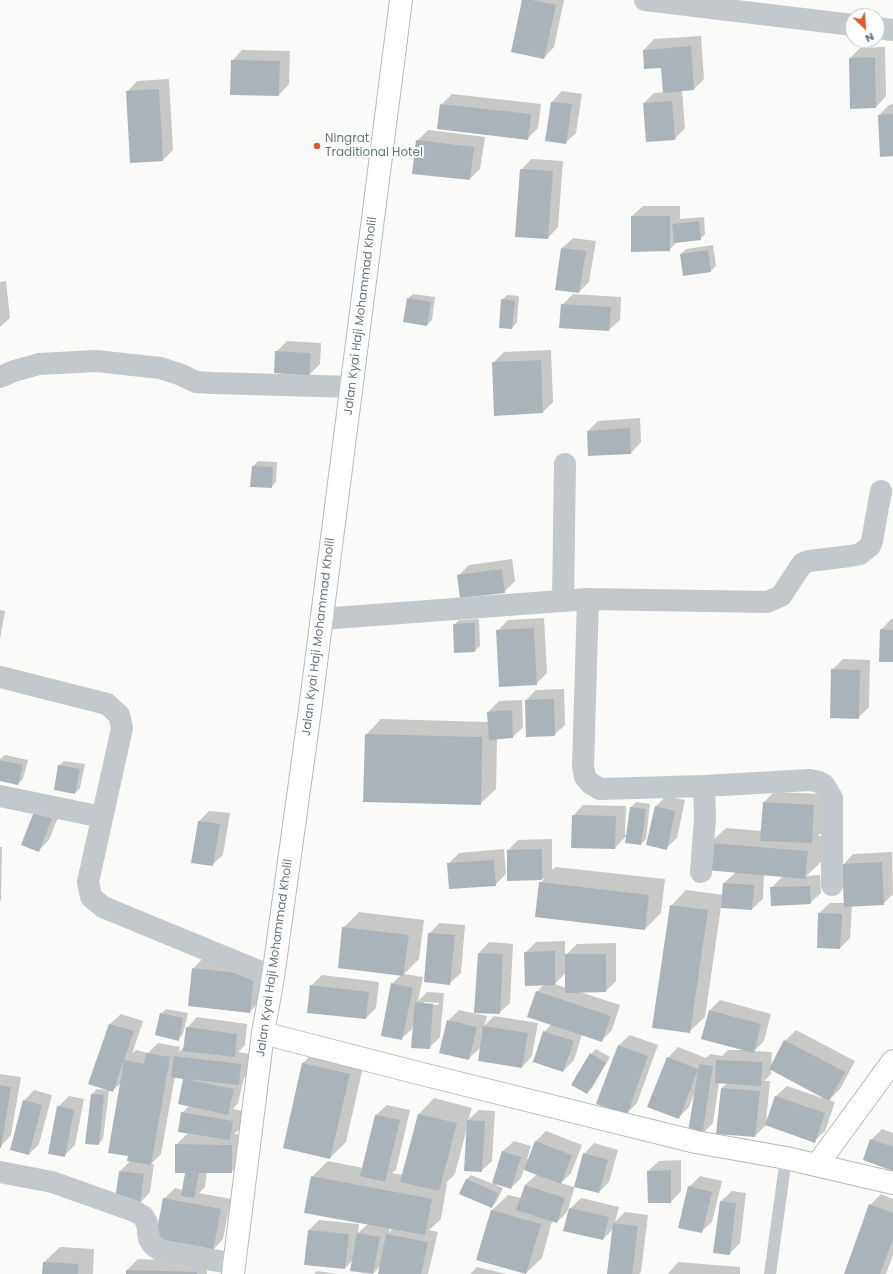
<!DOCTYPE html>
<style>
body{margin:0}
#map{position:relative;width:893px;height:1274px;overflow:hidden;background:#fafaf8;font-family:Poppins,sans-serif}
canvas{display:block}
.north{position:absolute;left:845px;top:8px;width:40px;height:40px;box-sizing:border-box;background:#fff;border:1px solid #c1c8cd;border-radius:50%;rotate:155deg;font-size:11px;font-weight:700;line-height:16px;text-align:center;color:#657683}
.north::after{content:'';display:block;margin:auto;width:14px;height:18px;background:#e4572e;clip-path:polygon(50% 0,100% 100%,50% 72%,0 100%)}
</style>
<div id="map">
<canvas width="893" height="1274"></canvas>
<div class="north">N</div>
</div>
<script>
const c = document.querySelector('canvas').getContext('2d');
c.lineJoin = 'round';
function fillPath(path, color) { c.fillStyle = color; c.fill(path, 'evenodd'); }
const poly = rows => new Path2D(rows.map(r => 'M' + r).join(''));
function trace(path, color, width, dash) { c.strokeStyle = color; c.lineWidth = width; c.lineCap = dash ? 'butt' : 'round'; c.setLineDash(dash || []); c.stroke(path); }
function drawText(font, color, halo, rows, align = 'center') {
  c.font = font + ' Poppins,sans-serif'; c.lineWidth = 4; c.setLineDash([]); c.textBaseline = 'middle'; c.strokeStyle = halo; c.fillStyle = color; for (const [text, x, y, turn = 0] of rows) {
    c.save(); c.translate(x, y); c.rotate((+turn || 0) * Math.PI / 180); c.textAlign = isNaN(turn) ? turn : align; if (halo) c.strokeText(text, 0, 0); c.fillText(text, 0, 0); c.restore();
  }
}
const shadow = poly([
 [523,0,564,0,554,47,544,58],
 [701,36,704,79,694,89,682,90,685,128,675,139,644,103,654,93,664,92,662,67,644,50,654,39],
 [885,47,886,96,876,107,850,58,860,48],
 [242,50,290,51,289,84,279,95,232,61],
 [169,79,173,150,163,160,127,92,137,81],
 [562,91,582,94,576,133,565,143,546,141,552,102],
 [452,94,541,104,538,128,527,139,441,105],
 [893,104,893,155,879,115,889,105],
 [428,130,485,137,480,169,470,179,417,141],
 [531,159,563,161,558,227,548,238,521,170],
 [643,206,680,206,680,219,704,217,705,234,700,239,678,241,669,250,632,216],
 [573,238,596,241,589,282,579,292,562,248],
 [713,245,716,266,711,271,681,254,686,249],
 [6,281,10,318,0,327,0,282],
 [413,294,435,297,432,320,427,325,407,299],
 [573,294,621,297,620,320,609,330,562,305],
 [507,295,519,296,517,322,512,328,502,300],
 [287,341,321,343,320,364,309,375,276,352],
 [551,350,553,402,543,412,493,363,504,352],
 [640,418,641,442,631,453,588,431,598,421],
 [258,461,277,462,276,482,271,487,253,466],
 [512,559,515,581,504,592,458,576,469,565],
 [0,610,5,611,0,639],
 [544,618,547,673,536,684,497,631,508,620],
 [479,619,480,646,475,651,454,625,459,620],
 [891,619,893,619,893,661,881,630],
 [843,659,870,660,869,707,858,718,832,670],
 [564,689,565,725,554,735,526,700,536,690],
 [522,700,523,727,513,737,497,738,496,789,480,804,366,735,381,719,489,722,488,712,499,701],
 [5,755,28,760,23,779,18,784,0,779,0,759],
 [64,761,85,764,80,788,75,793,59,766],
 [774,792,824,794,822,832,818,836,823,836,821,862,806,876,820,875,821,893,810,903,771,888,783,876,764,874,763,899,752,909,721,907,705,1017,689,1032,671,906,686,890,724,895,724,883,736,872,710,843,726,828,762,831,764,802],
 [666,796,685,800,677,838,666,848,655,807],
 [636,802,650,804,646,839,641,844,627,835,615,848,573,816,583,805,626,806,625,835,627,835,631,807],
 [63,805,49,840,38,851,36,809],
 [209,811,230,813,223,855,212,865,192,863,199,821],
 [552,839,552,870,556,867,665,879,661,913,645,929,540,883,544,879,508,880,508,850,518,840],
 [0,847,2,847,1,900,0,901],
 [504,849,506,874,495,885,448,864,459,853],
 [892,852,893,894,883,904,852,905,850,938,840,948,819,913,830,903,845,903,843,865,853,854],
 [359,912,424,920,419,959,404,974,423,977,418,1001,427,992,444,993,440,1037,429,1048,414,1024,413,1024,412,1029,401,1039,392,984,402,974,343,928],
 [424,1002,439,1003,438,1005,424,1004],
 [439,923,465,925,461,973,450,983,429,934],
 [565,941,565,956,577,944,616,943,616,981,606,991,580,992,620,1005,612,1030,602,1040,582,1034,574,1060,563,1071,544,1032,552,1024,537,992,544,984,525,953,536,942],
 [566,972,566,988,555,984],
 [489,942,513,944,510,1003,499,1013,475,1012,479,953],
 [203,958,264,964,260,1001,250,1012,193,969],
 [322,975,379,982,376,1008,366,1018,311,986],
 [720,1000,771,1014,764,1041,754,1051,772,1052,771,1066,785,1041,796,1030,855,1061,840,1089,829,1100,835,1102,825,1131,814,1141,766,1125,755,1136,722,1088,727,1083,719,1083,713,1123,702,1134,695,1095,694,1094,689,1107,678,1118,668,1058,678,1047,706,1058,710,1054,722,1056,728,1050,745,1050,709,1011],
 [771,1069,823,1097,822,1098,787,1086,776,1096,766,1123,770,1081,764,1081,771,1074],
 [166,1009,188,1013,183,1034,178,1039,161,1014],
 [459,1010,487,1016,484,1026,494,1016,538,1023,532,1056,522,1067,481,1047,468,1059,448,1021],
 [121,1014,143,1021,132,1054,136,1050,148,1053,158,1043,180,1047,179,1052,184,1047,187,1028,197,1017,247,1024,245,1045,238,1052,251,1054,249,1073,244,1078,238,1103,233,1109,243,1111,240,1129,234,1134,242,1134,242,1162,231,1172,207,1172,205,1187,199,1193,231,1199,223,1239,213,1250,164,1199,175,1188,183,1190,187,1172,176,1145,188,1133,182,1113,189,1106,185,1078,175,1076,161,1154,151,1164,154,1164,150,1192,140,1203,120,1171,130,1161,122,1082,112,1091,109,1090,103,1139,98,1144,92,1094,97,1089,107,1090,107,1089,90,1084,110,1024],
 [630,1035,658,1045,637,1103,626,1114,598,1103,619,1045],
 [319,1047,365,1058,346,1142,330,1158,284,1148,303,1063],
 [596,1049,610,1057,592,1088,587,1093,591,1054],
 [0,1074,21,1077,11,1135,1,1146],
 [34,1090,52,1095,39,1144,29,1154,24,1101],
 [69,1096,84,1099,75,1145,64,1156,58,1107],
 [434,1098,472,1108,468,1120,479,1110,495,1111,492,1161,481,1171,468,1128,467,1128,455,1174,446,1183,447,1184,441,1219,429,1230,438,1232,428,1274,379,1274,380,1266,373,1274,353,1260,345,1268,309,1230,319,1220,359,1224,358,1233,368,1224,312,1177,328,1161,363,1168,376,1115,387,1105,410,1110,396,1170,392,1173,403,1175,419,1114],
 [390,1228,393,1228,389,1233],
 [882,1129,893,1133,893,1170,871,1140],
 [546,1131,582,1145,571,1173,561,1183,574,1187,584,1154,594,1143,618,1150,609,1182,599,1192,575,1186,567,1212,557,1222,552,1221,542,1258,526,1273,478,1259,492,1210,508,1195,521,1198,525,1185,537,1174,524,1169,521,1178,511,1188,496,1183,496,1185,503,1188,496,1202,491,1207,466,1180,471,1175,493,1184,503,1151,514,1141,531,1146,527,1159,529,1159,536,1141],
 [681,1160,681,1191,671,1202,648,1171,659,1161],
 [700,1176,722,1181,712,1222,701,1232,689,1187],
 [732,1191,746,1193,740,1243,729,1254,721,1201],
 [881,1194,893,1199,893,1255,886,1274,845,1274,870,1205],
 [581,1198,619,1207,615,1222,625,1212,648,1215,641,1272,639,1274,608,1274,614,1228,603,1239,570,1209],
 [60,1247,94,1249,93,1274,43,1274,44,1262],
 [138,1259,207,1262,207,1274,127,1274,127,1270],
 [678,1262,740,1267,740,1274,668,1274],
 [477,1267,506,1274,470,1274],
 [317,1271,337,1274,314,1274]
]);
const building = poly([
 [522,0,532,0,556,5,544,59,511,52],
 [691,46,694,90,663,93,661,68,644,69,643,50],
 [875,57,876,108,850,109,849,58],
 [231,60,280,61,279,96,230,95],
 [159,89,163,161,130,163,126,91],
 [672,101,675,140,646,142,643,103],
 [551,102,572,104,566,144,545,141],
 [440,104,531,114,528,140,437,129],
 [893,114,893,156,880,157,878,115],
 [416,140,474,147,470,180,412,174],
 [520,169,553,171,548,239,515,237],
 [631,216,670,216,670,251,631,252],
 [699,221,701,240,674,243,672,224],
 [561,248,586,251,579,293,555,290],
 [708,250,711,272,683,276,680,254],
 [407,298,431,302,427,326,403,322],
 [501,299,515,301,512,329,499,328],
 [561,304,611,307,609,331,559,328],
 [275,351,311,353,309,376,274,373],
 [541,360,543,413,494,416,492,362],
 [630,428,631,454,588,456,587,431],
 [252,466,273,467,272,488,250,487],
 [502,569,505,593,460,598,457,575],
 [475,623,475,652,454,653,453,624],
 [534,628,537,685,499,687,496,630],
 [880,629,893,630,893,662,879,662],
 [831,669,860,670,859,719,830,718],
 [554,699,555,736,526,737,525,700],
 [512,710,513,738,489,740,487,712],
 [365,734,482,737,481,805,363,802],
 [0,760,23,765,18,785,0,781],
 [58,765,80,769,75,794,54,790],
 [763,802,814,805,812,843,760,841],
 [655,806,675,811,667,850,646,845],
 [630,807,646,809,641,845,625,843],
 [35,809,53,816,39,852,21,845],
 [572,815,616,816,615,849,571,848],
 [198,821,220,824,213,866,191,863],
 [709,843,808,851,805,879,706,870],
 [542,849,542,880,507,881,507,850],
 [494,860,496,886,449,889,447,863],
 [882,862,884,905,844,907,842,864],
 [539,882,649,895,645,930,535,917],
 [723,883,754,885,752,910,721,908],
 [810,886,811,904,771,906,770,887],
 [670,905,708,910,690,1033,652,1028],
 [818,913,842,914,840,949,817,948],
 [342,927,409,935,403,976,338,968],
 [428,933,455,935,450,985,424,982],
 [555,951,555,985,525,986,524,952],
 [478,953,503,954,500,1014,474,1013],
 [565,954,606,954,606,992,565,993],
 [192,968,254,975,250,1013,188,1006],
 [391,983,413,988,402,1040,381,1036],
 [310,985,369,992,366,1019,307,1013],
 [536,991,611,1016,602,1042,527,1017],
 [415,1002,433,1004,430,1049,411,1048],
 [709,1010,761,1024,754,1053,701,1039],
 [160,1013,183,1018,179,1041,155,1035],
 [447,1020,477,1027,469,1060,439,1053],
 [109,1024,134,1031,113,1092,88,1084],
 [483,1026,528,1033,522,1068,478,1061],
 [186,1027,237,1034,235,1057,183,1051],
 [543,1031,574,1041,563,1072,533,1062],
 [784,1040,845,1072,829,1101,769,1069],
 [618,1045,648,1056,627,1115,596,1104],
 [146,1053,170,1057,151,1165,127,1161,128,1156,108,1153,124,1060,144,1064],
 [590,1053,606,1063,587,1094,571,1085],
 [174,1056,241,1064,239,1085,186,1079,234,1089,228,1115,178,1104,183,1079,171,1077],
 [667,1057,698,1069,679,1119,647,1107],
 [716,1060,762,1062,761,1086,715,1083],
 [302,1063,350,1074,330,1159,283,1148],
 [699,1064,713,1066,702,1135,688,1132],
 [0,1085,11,1087,1,1148,0,1148],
 [721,1088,760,1091,755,1137,716,1134],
 [91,1094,104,1095,99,1145,85,1144],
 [775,1096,825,1113,815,1143,765,1125],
 [23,1100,42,1105,29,1155,10,1150],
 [57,1106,74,1110,65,1157,48,1154],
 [181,1112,233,1121,230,1140,178,1132],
 [418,1114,457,1123,439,1191,400,1182],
 [375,1115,400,1120,385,1182,360,1176],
 [467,1120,485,1121,482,1172,464,1171],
 [870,1139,893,1147,893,1171,863,1160],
 [535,1141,572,1155,561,1184,524,1170],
 [175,1144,232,1145,232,1173,199,1173,194,1198,181,1196,185,1173,175,1173],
 [502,1151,521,1157,511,1189,492,1183],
 [583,1153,608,1160,599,1193,574,1187],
 [671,1170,671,1203,648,1203,647,1171],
 [119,1171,144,1174,140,1204,115,1200],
 [311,1176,432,1199,425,1235,304,1213],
 [466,1179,498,1193,492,1208,459,1194],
 [525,1185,565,1198,557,1223,516,1210],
 [688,1186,712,1192,702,1233,678,1228],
 [163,1198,221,1209,213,1251,155,1240],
 [720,1201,736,1203,730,1255,713,1253],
 [869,1204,893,1213,893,1239,880,1274,844,1274],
 [569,1208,609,1217,603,1240,563,1231],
 [491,1210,541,1224,526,1274,476,1260],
 [613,1223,638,1226,632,1274,607,1274],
 [308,1230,349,1234,345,1269,304,1265],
 [357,1233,380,1237,373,1274,350,1271],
 [386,1234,428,1242,421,1274,378,1274],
 [43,1262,79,1264,78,1274,42,1274],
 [126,1270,197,1272,197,1274,126,1274]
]);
const lane = poly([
 [770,1274,786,1158]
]);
const street = poly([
 [645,0,853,25],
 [877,28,893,30],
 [0,377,14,371,39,364,96,361,160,368,179,374,196,382,213,383,352,387],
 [588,599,583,766,585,777,590,783,600,789,704,786,705,818,701,872],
 [563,600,565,464],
 [321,619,588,599,767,602,781,596,798,570,803,563,809,561,850,556,860,554,870,546,872,541,881,491],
 [0,677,107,704,119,715,122,728,88,882,91,897,103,907,273,977],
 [704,786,810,780,819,782,824,785,832,798,832,885],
 [0,796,102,817],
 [0,1172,52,1182,134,1211,143,1216,147,1223,149,1239,153,1245,160,1250,234,1264]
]);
const secondary = poly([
 [263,1033,414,1072,696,1142,786,1158,893,1183],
 [817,1165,893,1061],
 [233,1274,263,1033,273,977,310,710,401,0]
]);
const markers = [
 [317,146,4,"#e4572e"]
];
const poiNames = [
 ["Ningrat",325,139],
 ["Traditional Hotel",325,153]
];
const streetNames = [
 ["Jalan Kyai Haji Mohammad Kholil",361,316,-83],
 ["Jalan Kyai Haji Mohammad Kholil",319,637,-83],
 ["Jalan Kyai Haji Mohammad Kholil",275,958,-82]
];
fillPath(shadow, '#0003');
fillPath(building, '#aab3b9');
trace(secondary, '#b3babf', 24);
trace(lane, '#c3c8cc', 12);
trace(street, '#c3c8cc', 22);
trace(secondary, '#fff', 22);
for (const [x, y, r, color] of markers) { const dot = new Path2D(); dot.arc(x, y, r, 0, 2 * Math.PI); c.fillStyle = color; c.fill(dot); trace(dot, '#fff', 1.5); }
drawText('12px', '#657683', '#fff', poiNames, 'left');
drawText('12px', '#657683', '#fff', streetNames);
</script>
